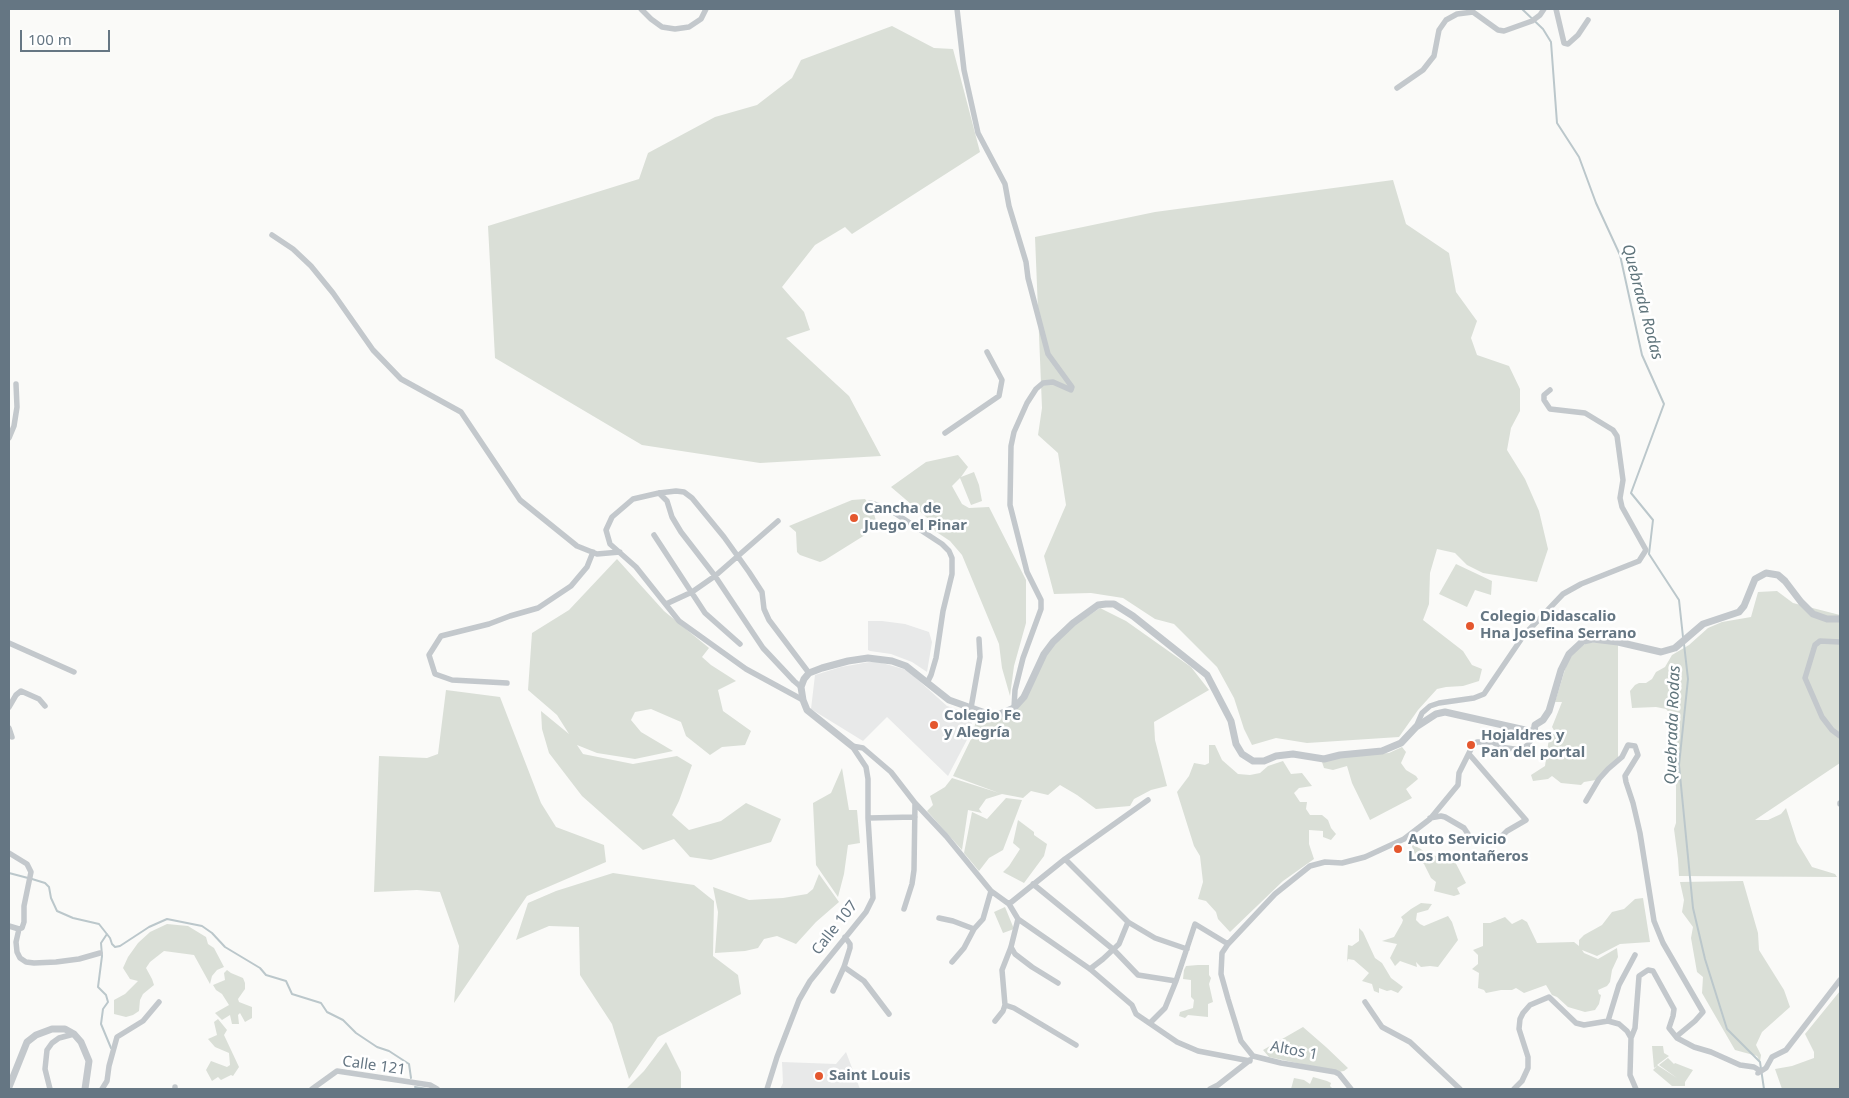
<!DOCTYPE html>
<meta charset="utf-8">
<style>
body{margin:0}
#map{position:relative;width:1849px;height:1098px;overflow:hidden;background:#fafaf8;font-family:"Noto Sans",sans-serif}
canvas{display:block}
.frame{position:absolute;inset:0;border:10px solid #657683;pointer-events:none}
.scale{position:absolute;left:20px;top:30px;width:90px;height:22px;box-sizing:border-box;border:2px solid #657683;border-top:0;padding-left:6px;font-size:15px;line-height:18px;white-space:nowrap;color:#657683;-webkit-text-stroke:4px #fff;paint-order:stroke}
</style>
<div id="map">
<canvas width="1849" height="1098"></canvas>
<div class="frame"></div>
<div class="scale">100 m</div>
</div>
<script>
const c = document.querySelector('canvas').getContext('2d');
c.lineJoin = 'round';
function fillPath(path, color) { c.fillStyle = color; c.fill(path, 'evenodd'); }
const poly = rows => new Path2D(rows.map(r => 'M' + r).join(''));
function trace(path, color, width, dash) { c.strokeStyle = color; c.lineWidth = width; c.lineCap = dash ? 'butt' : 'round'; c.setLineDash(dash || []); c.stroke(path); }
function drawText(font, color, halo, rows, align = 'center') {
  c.font = font + ' "Noto Sans",sans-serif'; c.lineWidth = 5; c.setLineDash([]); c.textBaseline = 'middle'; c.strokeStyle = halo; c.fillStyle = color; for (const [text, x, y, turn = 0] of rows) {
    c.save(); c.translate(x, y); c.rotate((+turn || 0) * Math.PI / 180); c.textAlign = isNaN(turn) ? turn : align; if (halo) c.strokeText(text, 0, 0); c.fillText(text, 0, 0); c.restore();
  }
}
const built = poly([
 [868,621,882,621,905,624,929,632,932,642,927,672,912,662,891,654,870,651,868,650],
 [875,661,907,670,947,706,973,715,970,734,948,776,887,717,863,741,811,709,815,675,841,667],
 [846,1052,860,1089,780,1089,783,1083,782,1062,836,1064]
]);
const green = poly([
 [892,26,934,48,953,49,980,152,852,234,845,227,815,245,782,287,804,312,810,330,786,338,849,396,881,456,760,463,642,445,495,358,488,226,639,179,648,153,715,117,757,105,792,78,801,60],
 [1393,180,1406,224,1449,253,1456,292,1477,321,1471,338,1477,355,1509,366,1520,389,1520,411,1511,428,1507,450,1525,479,1539,511,1548,549,1537,582,1483,573,1467,565,1455,553,1437,549,1430,573,1429,604,1423,620,1463,651,1472,665,1482,669,1479,681,1463,686,1446,687,1437,689,1418,710,1399,737,1307,743,1276,738,1252,745,1244,729,1234,698,1217,667,1174,624,1155,619,1123,598,1091,593,1054,594,1044,556,1066,505,1058,453,1038,435,1042,408,1035,237,1155,212],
 [958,455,968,467,961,477,974,472,979,485,982,501,971,505,960,478,952,486,962,504,969,508,989,507,1026,580,1026,623,1014,666,1010,696,1002,668,999,644,962,555,950,541,935,531,932,522,891,487,926,462],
 [865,499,873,510,876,521,873,530,825,560,820,562,800,555,797,552,796,532,789,526,852,500],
 [617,559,664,611,709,648,702,657,711,665,736,681,718,690,723,711,751,731,745,745,722,747,710,755,686,736,681,722,651,709,635,712,631,720,641,732,673,751,635,759,597,753,577,745,583,754,633,764,677,756,692,765,679,801,672,815,689,830,721,821,746,803,781,819,771,842,711,860,690,857,674,839,643,850,582,796,549,753,542,729,541,711,569,734,557,715,528,690,532,633,569,610],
 [1456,564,1492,581,1491,595,1475,590,1467,607,1439,594],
 [1777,591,1793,603,1840,615,1840,763,1755,820,1768,820,1781,814,1786,808,1797,842,1812,867,1835,874,1837,877,1679,876,1678,859,1674,829,1676,823,1676,786,1672,768,1671,746,1675,742,1677,726,1675,719,1666,709,1656,707,1632,708,1630,691,1635,685,1639,683,1646,683,1652,679,1656,672,1665,667,1672,655,1689,645,1708,628,1722,622,1751,617,1758,592],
 [1100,608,1126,621,1191,667,1209,690,1154,722,1155,740,1167,786,1151,790,1134,799,1130,806,1096,809,1077,795,1060,785,1048,795,1031,791,1023,798,1002,794,986,799,979,809,982,813,968,810,962,850,927,811,933,805,930,796,945,787,952,778,999,793,953,776,973,735,977,713,1010,713,1052,645,1076,624],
 [1602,642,1618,645,1618,758,1596,780,1584,782,1581,785,1561,783,1552,776,1548,779,1533,781,1531,775,1545,766,1549,738,1555,732,1552,727,1562,702,1555,702,1567,663,1571,655,1586,643],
 [446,690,500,697,541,803,556,827,604,845,606,862,527,896,454,1003,459,946,440,892,417,890,374,892,379,756,427,758,438,754],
 [1209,745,1215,745,1222,760,1238,774,1250,775,1260,773,1268,766,1283,761,1291,774,1302,773,1312,786,1299,788,1294,793,1300,802,1307,802,1306,809,1310,815,1322,815,1328,820,1331,828,1336,834,1331,840,1323,837,1323,831,1309,830,1309,844,1314,859,1283,881,1230,932,1218,919,1216,912,1206,901,1198,899,1203,882,1200,856,1194,846,1177,792,1189,776,1194,763,1205,765,1209,763],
 [1402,747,1406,752,1401,763,1406,770,1416,776,1418,779,1406,789,1412,798,1370,820,1352,783,1347,766,1333,770,1324,768,1322,762,1347,756,1389,753],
 [842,768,849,810,857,810,860,843,848,845,844,874,838,897,816,865,813,803,831,793],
 [1006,798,1022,800,1003,850,989,858,979,871,964,853,972,812,987,819],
 [1018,820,1034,832,1034,835,1047,844,1044,856,1024,883,1003,872,1009,866,1020,849,1013,843],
 [1411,844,1421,849,1425,853,1440,857,1451,854,1466,883,1457,888,1460,894,1454,896,1434,891,1436,882,1431,878,1424,864,1421,861,1418,862],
 [613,873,694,885,714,901,713,956,738,975,741,994,658,1037,629,1079,612,1024,580,975,579,927,549,926,516,940,528,903,556,891],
 [819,874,839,902,816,922,796,944,777,936,764,939,758,948,745,951,715,953,718,912,713,887,749,900,783,898,807,894,813,889],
 [1743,881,1758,933,1759,950,1784,990,1790,1007,1762,1032,1756,1045,1761,1055,1760,1062,1757,1056,1735,1050,1702,993,1703,977,1697,972,1691,938,1693,927,1682,912,1684,900,1680,882],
 [1643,898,1650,942,1620,944,1597,956,1582,950,1584,953,1598,959,1617,948,1618,957,1612,970,1610,982,1607,986,1598,990,1599,994,1601,995,1599,1004,1595,1010,1585,1012,1568,1007,1557,997,1552,995,1546,985,1524,993,1516,988,1512,990,1501,990,1486,993,1484,990,1478,988,1479,973,1472,969,1478,964,1478,955,1473,950,1483,946,1483,923,1490,923,1505,917,1512,924,1522,919,1527,922,1537,943,1574,942,1579,946,1579,940,1584,935,1602,925,1612,912,1624,909,1635,899],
 [1421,903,1432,904,1428,910,1417,913,1416,920,1420,924,1424,926,1448,916,1452,922,1458,940,1438,967,1430,966,1421,967,1416,962,1417,967,1400,961,1395,966,1390,958,1397,944,1382,941,1394,937,1402,923,1403,920,1401,917,1411,909],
 [1005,907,1014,929,1003,933,994,912],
 [167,924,188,926,206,937,208,944,214,948,224,967,217,970,212,976,210,984,194,955,164,951,150,962,146,968,152,979,154,985,143,994,140,1000,139,1011,133,1015,126,1017,114,1014,114,1000,125,994,138,981,130,979,123,968,128,957,138,943,150,932],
 [1359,928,1363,932,1375,958,1382,963,1391,978,1403,987,1398,993,1391,990,1387,991,1379,988,1379,993,1374,991,1372,984,1362,981,1369,973,1354,960,1348,959,1347,962,1348,945,1352,946,1359,941],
 [1198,965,1209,965,1209,975,1211,978,1209,984,1213,1002,1208,1004,1208,1017,1188,1015,1185,1018,1179,1016,1180,1012,1193,1008,1194,1000,1191,997,1191,980,1183,979,1184,970,1186,966],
 [227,970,231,973,243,978,245,983,245,989,238,999,239,1002,252,1007,252,1018,245,1022,240,1013,238,1015,239,1024,232,1024,230,1015,222,1020,215,1013,229,1005,222,994,216,990,213,985,225,980,224,973],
 [1840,991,1840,1089,1782,1089,1775,1069,1792,1066,1814,1058,1814,1052,1805,1034],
 [218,1019,227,1030,224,1035,239,1067,233,1076,231,1075,221,1080,218,1077,212,1081,206,1070,211,1061,227,1067,230,1065,229,1053,215,1047,208,1039,217,1035,214,1022],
 [1303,1027,1326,1047,1348,1068,1344,1071,1338,1072,1269,1057,1263,1050],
 [666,1042,681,1072,681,1089,626,1089,644,1071],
 [1652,1046,1663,1046,1664,1053,1669,1056,1657,1065,1677,1078,1659,1065,1668,1058,1674,1064,1675,1063,1693,1070,1685,1082,1685,1086,1672,1086,1653,1070,1657,1066,1654,1068],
 [1313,1077,1327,1081,1331,1083,1330,1086,1333,1089,1291,1089,1294,1078,1304,1080,1310,1084]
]);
const stream = poly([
 [1522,9,1543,29,1551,42,1557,123,1579,157,1596,203,1620,255,1642,355,1664,404,1631,493,1653,520,1649,554,1679,600,1683,637],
 [1684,644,1688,679,1679,765,1693,908,1705,959,1727,1029,1760,1062,1764,1089],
 [9,873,28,878],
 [32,879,45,883,49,887,51,898,57,911,73,918,99,924,110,938,112,944,115,947,120,946,149,927,167,919,202,926,212,933,225,947,260,968,266,975,286,981,292,994,321,1003,327,1012,343,1020,356,1033,377,1047,389,1051,409,1064,411,1078],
 [107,934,101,943,102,956,98,987,106,995,108,1002,103,1009,101,1024,111,1048],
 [415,1087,427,1089]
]);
const minor = poly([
 [641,9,651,19,662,27,675,29,689,27,701,19,706,9],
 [957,9,964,70,978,133,1005,184,1009,206,1026,262,1028,278,1048,354,1072,387,1071,390,1053,382,1043,383,1036,389,1027,403,1014,432,1011,446,1010,505,1027,572,1041,600,1041,609,1023,658,1015,690,1014,708],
 [1556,9,1564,43,1568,44,1578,35,1588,20],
 [1397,88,1423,70,1430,61,1434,56,1439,30,1446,20,1457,14,1473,12,1498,30,1504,31,1532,21,1540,15,1544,9],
 [272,235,293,249,311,266,333,293,373,350,401,379,461,412,520,500,577,546,597,554,620,552],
 [945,433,999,396,1002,380,987,352],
 [9,438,14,426,17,407,16,384],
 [659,493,667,501,672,517,681,532,715,576,763,648,794,681,801,687],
 [870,503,887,508,942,544,949,551,952,558,952,574,943,611,936,658,931,675,927,683],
 [654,535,705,613,740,644],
 [666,604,692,592,715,576,778,521],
 [1840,642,1820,641,1815,645,1805,678,1822,717,1832,730,1840,736],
 [9,643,74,672],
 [507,683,452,680,435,674,429,655,441,636,489,624,510,616,538,608,571,586,587,567,593,552],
 [803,700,746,669,679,621,636,567,610,544,606,530,612,517,633,499,659,493,676,491,684,492,692,498,724,537,749,572,762,592,764,609,769,620,809,673],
 [9,707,16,695,21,691,39,699,45,706],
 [971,708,980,657,979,639],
 [1416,727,1422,713,1430,706,1439,703,1474,698,1484,694,1524,635,1563,594,1581,584,1639,561,1646,550,1622,507,1620,498,1623,480,1617,436,1613,430,1585,413,1550,409,1544,400,1544,395,1550,390],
 [9,728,12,737],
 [852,746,863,748,891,772,915,803,946,836,991,891,1009,904,1018,919,1090,969,1132,1005,1136,1014,1177,1042,1198,1051,1250,1061],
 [1586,801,1599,779,1608,769,1622,757,1628,745,1635,746,1638,755,1625,776,1626,782,1633,803,1640,833,1654,921,1663,943,1703,1012,1695,1021,1677,1036],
 [1840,803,1840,804],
 [868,818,915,817],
 [1430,818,1441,816,1445,817,1464,828,1470,837,1475,840,1491,843,1497,841,1507,831,1526,820,1469,754],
 [9,853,27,864,31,872,24,906,24,922,22,928,19,929,16,942,17,952,20,958,26,962,34,963,56,962,79,959,100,953],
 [1065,859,1128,922,1155,938,1187,949],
 [1033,884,1114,950,1138,975,1176,981],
 [1009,904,1065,859,1148,800],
 [904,909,912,884,914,870,915,803],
 [939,918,953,921,974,929],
 [9,926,19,929],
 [1011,947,1015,954,1032,967,1058,983],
 [952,962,964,948,974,929,983,919,991,891],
 [844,967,864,981,889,1014],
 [1090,969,1103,959,1119,944,1128,922],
 [833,991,844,967,850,948,850,944,845,937],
 [1365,1002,1382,1027,1410,1042,1460,1089],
 [1005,1005,1014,1008,1076,1045],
 [995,1021,1003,1011,1005,1005,1002,970,1011,947,1018,919],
 [1608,1021,1619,985,1635,955],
 [1150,1023,1165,1008,1176,981,1195,924,1228,944],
 [1631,1038,1635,1028,1639,976,1648,970,1653,971,1674,1009,1673,1016,1669,1028,1677,1038,1694,1047,1711,1052,1740,1065,1754,1067,1759,1070,1758,1073,1766,1068,1772,1057,1786,1050,1840,980],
 [50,1089,45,1069,47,1050,52,1043,59,1038,74,1034],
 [102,1089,107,1081,109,1066,117,1037,143,1021,159,1002],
 [175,1089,175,1087],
 [312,1089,337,1071,430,1085,437,1089],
 [767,1089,777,1057,799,1000,810,981,866,912,873,898,868,818,868,779,866,767,852,746],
 [1210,1089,1218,1085,1250,1060],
 [1351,1089,1339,1074,1335,1072,1281,1063,1253,1056,1241,1041,1228,999,1221,974,1222,953,1228,944,1275,894,1310,866,1325,862,1342,863,1365,857,1404,839,1430,819,1458,785,1459,773,1473,745,1477,742,1493,742,1500,747,1521,750,1529,744,1534,732],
 [1514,1089,1522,1081,1528,1068,1528,1057,1519,1029,1520,1019,1523,1013,1530,1005,1549,997,1576,1023,1584,1025,1608,1021,1619,1024,1627,1031,1631,1038,1630,1075,1636,1089]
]);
const tertiary = poly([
 [852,746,807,710,803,700,801,687,804,679,809,673,822,668,848,661,868,658,892,661,906,666,949,700,988,714,1000,714,1014,708,1024,697,1044,654,1053,642,1073,623,1098,605,1106,604,1114,604,1133,616,1207,675,1231,721,1236,744,1242,754,1253,761,1264,761,1276,756,1293,754,1324,759,1340,755,1382,751,1401,743,1416,727,1436,714,1445,712,1534,732,1535,725,1543,720,1549,711,1561,670,1569,654,1583,641,1593,639,1618,642,1661,652,1675,648,1703,624,1739,612,1744,606,1755,579,1766,573,1778,575,1785,581,1801,602,1813,614,1827,619,1840,619],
 [9,1087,27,1042,36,1035,52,1029,65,1029,74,1034,81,1042,89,1061,85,1089]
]);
const markers = [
 [854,518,5,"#e4572e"],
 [1470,626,5,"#e4572e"],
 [934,725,5,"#e4572e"],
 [1471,745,5,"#e4572e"],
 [1398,849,5,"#e4572e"],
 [819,1076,5,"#e4572e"]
];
const poiNames = [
 ["Cancha de",864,509],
 ["Juego el Pinar",864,526],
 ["Colegio Didascalio",1480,617],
 ["Hna Josefina Serrano",1480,634],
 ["Colegio Fe",944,716],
 ["y Alegría",944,733],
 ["Hojaldres y",1481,736],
 ["Pan del portal",1481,753],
 ["Auto Servicio",1408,840],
 ["Los montañeros",1408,857],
 ["Saint Louis",829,1076]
];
const streetNames = [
 ["Calle 107",835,928,-52],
 ["Altos 1",1294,1051,11],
 ["Calle 121",374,1066,8]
];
const waterNames = [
 ["Quebrada Rodas",1642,302,75],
 ["Quebrada Rodas",1673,725,-88]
];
fillPath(built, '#e8e9e9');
fillPath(green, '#dadfd7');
trace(stream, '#bbc7cb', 2);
trace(minor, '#c3c8cc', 5.5);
trace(tertiary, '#c3c8cc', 7);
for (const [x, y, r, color] of markers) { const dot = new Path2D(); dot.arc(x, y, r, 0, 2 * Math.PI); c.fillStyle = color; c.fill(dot); trace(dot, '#fff', 2); }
drawText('bold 15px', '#657683', '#fff', poiNames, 'left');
drawText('15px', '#657683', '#fff', streetNames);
drawText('italic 16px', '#60757c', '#fff', waterNames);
</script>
